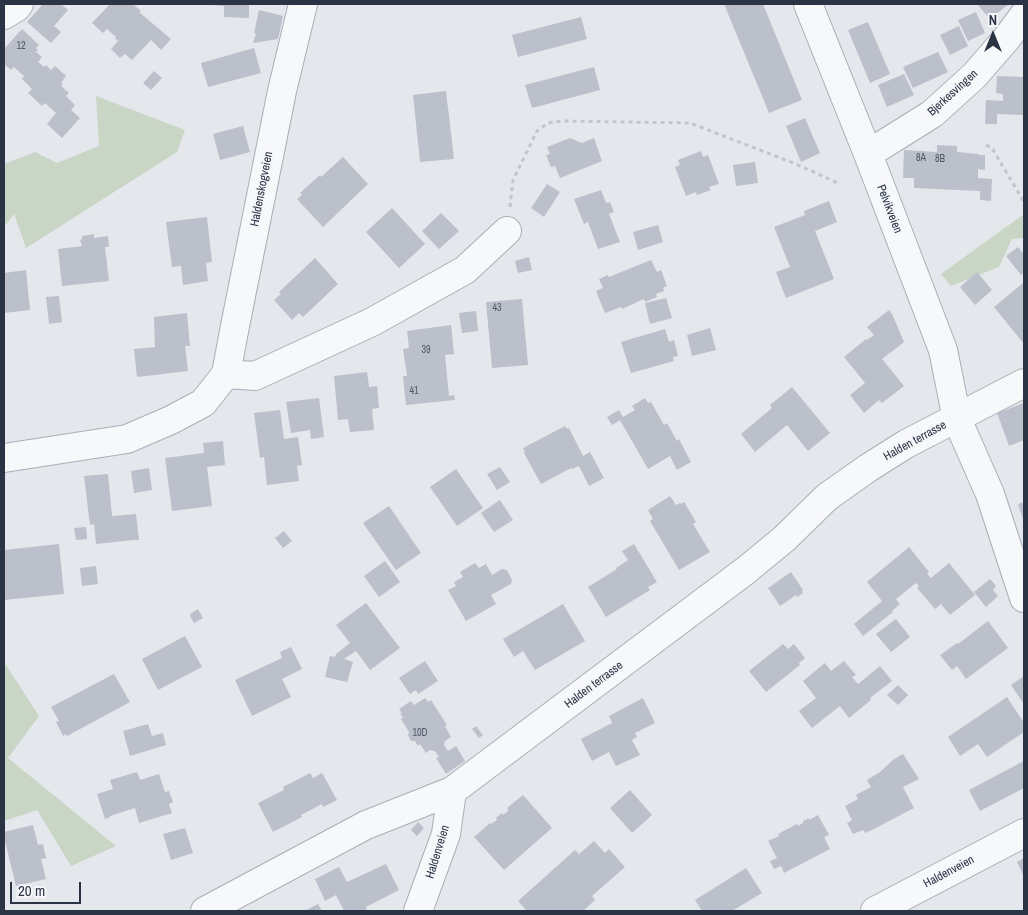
<!DOCTYPE html>
<style>
body{margin:0}
#map{position:relative;width:1028px;height:915px;overflow:hidden;background:#e4e7ec;font-family:"Archivo Narrow",sans-serif}
canvas{display:block}
.frame{position:absolute;inset:0;border:5px solid #2b3445;pointer-events:none}
.north{position:absolute;left:968px;top:10px;width:50px;height:50px;-webkit-text-stroke:4px #f4f6f9;paint-order:stroke;rotate:0deg;font-size:14px;font-weight:700;line-height:20px;text-align:center;color:#2b3445}
.north::after{content:'';display:block;margin:auto;width:18px;height:22px;background:#2b3445;clip-path:polygon(50% 0,100% 100%,50% 72%,0 100%)}
.scale{position:absolute;left:10px;top:882px;width:71px;height:22px;box-sizing:border-box;border:2px solid #2b3445;border-top:0;padding-left:6px;font-size:15px;line-height:18px;white-space:nowrap;color:#2b3445;-webkit-text-stroke:4px #f4f6f9;paint-order:stroke}
</style>
<div id="map">
<canvas width="1028" height="915"></canvas>
<div class="frame"></div>
<div class="north">N</div>
<div class="scale">20 m</div>
</div>
<script>
const c = document.querySelector('canvas').getContext('2d');
c.lineJoin = 'round';
function fillPath(path, color) { c.fillStyle = color; c.fill(path, 'evenodd'); }
const poly = rows => new Path2D(rows.map(r => 'M' + r).join(''));
function trace(path, color, width, dash) { c.strokeStyle = color; c.lineWidth = width; c.lineCap = dash ? 'butt' : 'round'; c.setLineDash(dash || []); c.stroke(path); }
function drawText(font, color, halo, rows, align = 'center') {
  c.font = font + ' "Archivo Narrow",sans-serif'; c.lineWidth = 4; c.setLineDash([]); c.textBaseline = 'middle'; c.strokeStyle = halo; c.fillStyle = color; for (const [text, x, y, turn = 0] of rows) {
    c.save(); c.translate(x, y); c.rotate((+turn || 0) * Math.PI / 180); c.textAlign = isNaN(turn) ? turn : align; if (halo) c.strokeText(text, 0, 0); c.fillText(text, 0, 0); c.restore();
  }
}
const green = poly([
 [96,96,185,130,177,152,26,248,14,214,4,227,4,164,35,152,57,163,99,146],
 [1024,214,1024,238,1012,239,999,267,951,286,941,274],
 [4,662,39,716,8,758,116,846,71,866,37,810,4,821]
]);
const building = poly([
 [43,4,61,4,68,10,54,26,61,32,51,43,27,22],
 [110,4,133,4,141,11,139,12,171,39,161,50,151,40,132,60,125,54,120,58,111,49,118,41,115,38,116,37,107,29,103,33,92,23],
 [211,4,249,4,249,18,224,17,224,6,211,5],
 [724,4,763,4,802,100,769,113],
 [977,4,1009,4,990,19],
 [259,10,283,16,278,39,253,43,256,34,254,33],
 [976,12,985,33,968,41,958,20],
 [581,17,587,39,518,57,512,35],
 [868,22,890,74,870,83,848,30],
 [959,26,968,46,950,55,940,35],
 [22,29,39,45,36,48,38,50,36,52,42,57,38,62,44,67,46,65,51,70,55,66,66,76,61,83,63,84,61,86,69,93,66,96,75,105,71,110,80,118,62,138,47,124,56,113,45,103,42,106,28,93,32,89,22,79,24,76,14,67,11,70,4,64,4,49],
 [254,48,261,73,208,87,201,63],
 [938,52,948,72,913,88,903,67],
 [594,67,600,90,532,108,525,85],
 [154,71,162,78,151,90,143,83],
 [904,74,914,95,887,107,878,85],
 [997,76,1024,77,1024,115,997,114,997,124,985,124,986,100,1003,101,1003,94,996,93],
 [446,91,454,159,420,162,413,95],
 [805,118,820,153,801,162,786,126],
 [243,126,250,152,220,160,213,134],
 [570,138,582,143,594,138,602,161,560,178,555,166,551,167,546,155,550,154,547,147],
 [937,145,957,146,957,152,979,154,979,155,985,155,985,170,978,169,978,178,992,179,991,201,980,200,980,191,914,188,914,178,903,178,904,150,937,152],
 [701,151,703,157,708,155,719,184,709,187,711,190,697,195,696,192,686,196,675,167,680,165,678,160],
 [343,157,368,184,323,227,297,199,302,195,300,193,320,175,321,177],
 [755,162,758,183,736,186,733,165],
 [547,184,560,192,544,217,531,208],
 [601,190,606,203,610,202,614,212,609,214,620,242,598,249,588,222,584,224,574,199],
 [829,201,837,222,815,231,834,279,786,298,776,272,790,267,774,227,805,215,804,211],
 [392,208,425,244,399,268,366,232],
 [441,213,459,231,439,249,422,231],
 [207,217,212,262,206,263,208,281,183,285,181,266,172,267,166,222],
 [658,225,663,242,638,250,633,232],
 [94,234,94,238,108,236,109,247,105,247,109,281,62,286,58,249,82,246,80,240,82,239,82,236],
 [1018,247,1023,253,1024,253,1024,273,1021,275,1006,256],
 [529,257,532,270,518,273,515,261],
 [315,258,338,284,303,317,299,313,292,320,274,300,281,294,279,292],
 [651,260,657,272,661,270,667,286,663,288,664,291,656,294,657,297,645,302,644,299,622,309,621,307,605,313,596,291,603,288,599,279,608,275,609,277],
 [26,270,30,310,4,313,4,273],
 [977,272,992,290,975,305,960,287],
 [1024,282,1024,344,994,307],
 [59,296,62,322,49,324,46,297],
 [666,298,672,318,650,324,645,303],
 [522,299,528,365,492,368,486,302],
 [889,310,892,314,904,342,882,359,904,386,882,403,879,400,864,413,850,395,865,383,844,357,866,339,867,340,874,335,867,327],
 [476,311,478,331,462,333,459,313],
 [187,313,190,346,185,346,188,371,137,377,134,349,155,347,154,317],
 [451,325,454,354,445,355,449,396,454,395,455,400,406,405,403,376,407,376,403,349,409,348,407,331],
 [710,328,716,350,692,356,687,335],
 [665,329,669,342,674,340,678,356,673,357,674,361,631,373,621,342],
 [367,372,369,387,377,386,379,408,372,409,374,430,350,432,348,419,338,420,334,376],
 [792,387,830,433,808,451,787,425,755,452,741,434,772,408,770,405],
 [319,398,324,437,311,439,310,430,291,433,286,402],
 [645,398,648,403,651,402,664,425,667,423,677,441,679,439,691,462,677,470,670,456,648,469,620,420,612,425,607,417,619,410,623,417,635,410,632,406],
 [1024,403,1024,440,1009,446,997,413],
 [280,410,284,439,298,437,302,465,297,466,299,481,267,485,264,457,260,458,254,413],
 [565,426,567,429,569,428,583,456,590,452,604,478,589,486,579,466,572,469,571,468,541,484,524,453,525,452,523,448],
 [223,441,225,465,207,467,212,506,172,511,165,458,204,453,203,443],
 [500,467,510,482,497,490,487,474],
 [149,468,152,490,134,493,131,471],
 [456,469,483,508,457,526,430,487],
 [108,474,112,516,136,514,139,540,133,540,96,544,94,524,90,525,84,476],
 [670,496,676,505,680,503,681,504,684,502,696,522,693,524,710,552,679,570,650,521,653,519,648,510],
 [500,500,513,520,494,532,481,513],
 [1024,502,1024,522,1018,504],
 [389,506,421,553,396,570,363,523],
 [86,527,87,539,76,540,74,528],
 [284,531,292,541,283,548,275,538],
 [59,544,64,594,4,600,4,550],
 [634,544,657,582,648,587,650,590,606,617,588,587,617,569,616,568,628,560,622,551],
 [909,547,929,572,927,574,931,578,949,563,975,595,950,615,941,604,935,609,917,588,919,586,916,583,896,599,900,604,892,611,893,612,863,636,854,624,882,601,867,582],
 [385,561,400,582,379,597,364,576],
 [475,563,479,568,486,564,492,575,502,569,507,570,512,580,511,584,491,595,496,604,466,621,448,590,456,586,454,582,463,577,460,572],
 [96,566,98,584,82,586,80,568],
 [791,572,803,590,802,592,803,593,797,597,796,595,780,606,768,588],
 [990,579,996,586,993,590,998,596,986,607,974,592],
 [366,603,400,648,370,670,356,651,344,659,353,662,347,682,325,677,330,656,335,657,336,654,350,643,336,625],
 [563,604,585,641,535,670,523,651,514,657,503,639],
 [198,609,203,618,194,623,190,616,191,616,190,614],
 [896,619,910,637,891,652,876,634],
 [988,621,1008,648,966,679,957,666,952,670,940,655,957,643,958,644],
 [185,636,202,667,158,690,142,659],
 [783,644,788,649,794,644,805,658,799,663,800,665,766,692,749,671],
 [291,647,302,669,282,679,291,697,252,716,235,680,282,658,280,652],
 [425,661,438,681,418,694,416,690,410,694,399,678],
 [844,661,856,675,852,677,858,684,880,666,892,681,870,698,871,700,849,718,840,706,812,728,799,711,816,698,803,681,825,663,831,671],
 [114,674,130,702,67,736,66,734,63,736,56,722,59,721,51,707],
 [1024,676,1024,704,1011,685],
 [898,685,908,695,898,705,887,695],
 [1007,697,1024,723,1024,732,987,757,978,744,960,756,948,737],
 [425,698,428,702,431,700,447,725,445,726,451,737,445,741,444,745,448,751,456,746,465,761,446,774,436,758,439,757,435,751,430,750,426,753,420,744,418,746,415,741,411,741,408,735,409,732,401,719,403,717,400,714,402,713,399,709,411,701,414,705],
 [643,698,655,723,635,733,637,737,632,740,640,755,616,766,609,752,592,761,581,739,612,723,609,716],
 [148,724,152,736,163,733,166,745,130,756,123,731],
 [476,726,483,735,479,738,472,729],
 [903,754,919,779,903,787,914,808,868,832,868,831,865,833,863,830,853,834,847,823,852,820,845,806,858,799,856,795,871,787,867,780,880,772,894,759],
 [1024,761,1024,788,980,811,969,790],
 [137,772,140,780,159,774,165,792,169,791,173,802,169,804,172,813,139,823,135,808,110,816,110,817,105,819,97,794,113,789,110,780],
 [310,773,313,778,322,773,337,800,323,807,322,804,301,815,302,817,273,832,258,803,284,790,283,787],
 [630,790,652,815,632,833,610,808],
 [523,795,552,828,504,870,474,837,490,823,491,824,497,820,496,818,502,813,503,815,509,810,507,808],
 [818,815,829,835,824,837,830,849,784,873,781,866,774,869,770,861,777,858,768,841,779,836,778,834,797,824,798,826,803,823,803,821,809,818,809,820],
 [418,822,424,828,417,836,411,830],
 [33,825,38,845,43,844,46,858,41,859,46,879,16,886,4,837,4,832],
 [185,828,193,853,171,860,163,834],
 [594,841,605,853,609,849,625,867,592,896,595,900,583,911,527,911,518,901,575,850,579,854],
 [1024,858,1024,877,1017,862],
 [386,864,399,890,366,907,367,909,362,911,344,911,336,895,325,901,315,879,339,867,347,882],
 [746,868,762,893,732,911,702,911,695,900],
 [318,904,322,911,304,911]
]);
const path = poly([
 [986,145,992,148,1024,202],
 [510,207,513,180,537,131,548,123,562,121,690,123,796,164,840,184]
]);
const minor = poly([
 [808,4,868,154,943,350,957,419,990,494,1024,598],
 [4,15,17,7,19,4],
 [868,154,932,114,974,76,1007,38,1024,15],
 [226,374,255,376,372,322,465,270,507,231],
 [4,458,127,439,171,420,203,403,226,374,235,326,282,91,303,4],
 [205,911,366,825,452,791,745,571,784,539,827,497,868,468,906,444,1024,383],
 [418,911,446,834,452,791],
 [875,911,1024,833]
]);
const numberNames = [
 ["12",21,46],
 ["8A",921,158],
 ["8B",940,159],
 ["43",497,308],
 ["39",426,350],
 ["41",414,391],
 ["10D",420,733]
];
const streetNames = [
 ["Bjerkesvingen",953,93,-42],
 ["Haldenskogveien",262,189,-79],
 ["Pelvikveien",889,209,69],
 ["Halden terrasse",915,441,-29],
 ["Halden terrasse",594,685,-37],
 ["Haldenveien",438,852,-73],
 ["Haldenveien",949,872,-28]
];
fillPath(green, '#c9d6c5');
fillPath(building, '#bbc0ca');
trace(minor, '#a9aeb7', 30);
trace(path, '#c2c5cb', 3, [4, 4]);
trace(minor, '#f7f8fa', 28);
drawText('10px', '#4f5766', null, numberNames);
drawText('12px', '#2b3445', '#f4f6f9', streetNames);
</script>
